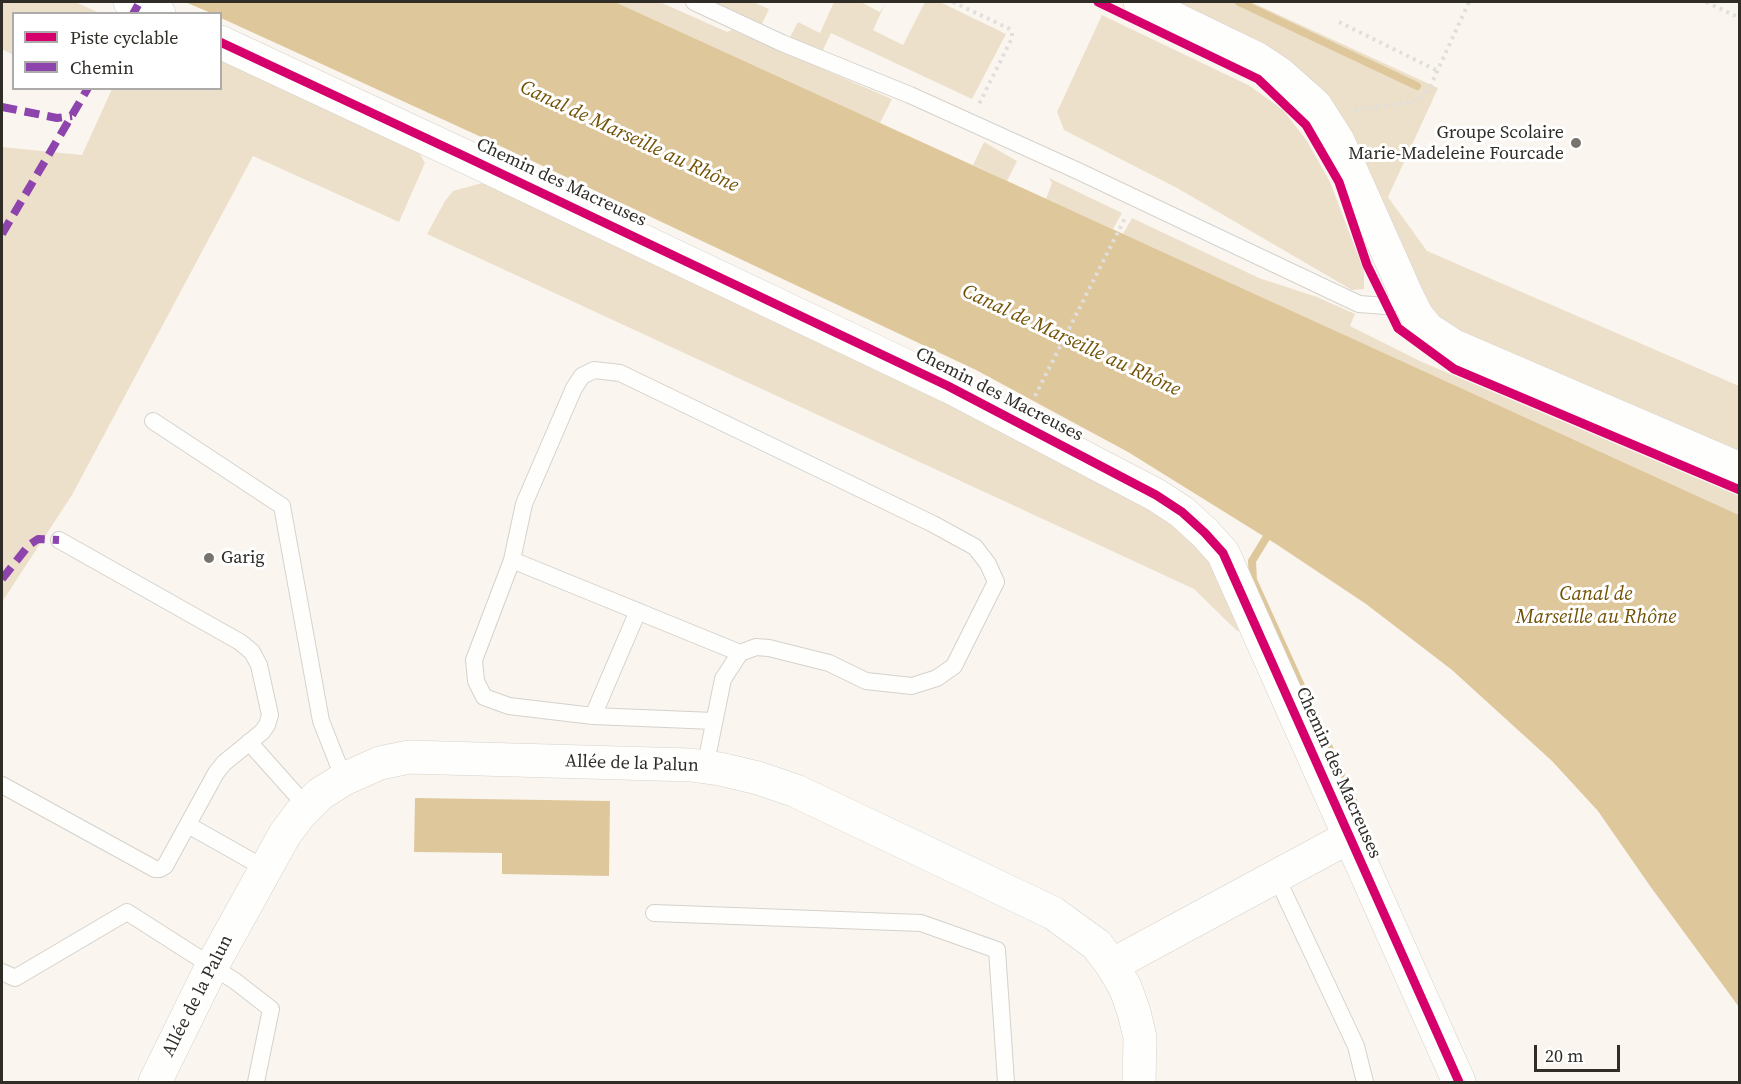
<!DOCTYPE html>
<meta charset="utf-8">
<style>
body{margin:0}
#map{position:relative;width:1741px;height:1084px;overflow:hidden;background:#faf6ef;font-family:"Source Serif 4",serif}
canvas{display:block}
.frame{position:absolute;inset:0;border:3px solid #302d27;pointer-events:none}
.legend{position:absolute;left:12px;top:12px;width:210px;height:78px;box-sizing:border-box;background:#fff;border:2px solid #acaba9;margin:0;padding:8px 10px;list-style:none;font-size:18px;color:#302d27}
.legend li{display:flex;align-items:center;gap:12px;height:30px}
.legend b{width:30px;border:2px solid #acaba9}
.scale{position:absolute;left:1534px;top:1045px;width:86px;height:27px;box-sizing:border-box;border:3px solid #302d27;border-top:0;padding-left:8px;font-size:18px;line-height:21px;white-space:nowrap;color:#302d27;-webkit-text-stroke:4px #fff;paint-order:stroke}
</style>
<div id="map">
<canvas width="1741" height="1084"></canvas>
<div class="frame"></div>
<ul class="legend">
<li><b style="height:8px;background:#d6006c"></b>Piste cyclable</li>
<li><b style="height:8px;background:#8e44ad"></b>Chemin</li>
</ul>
<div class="scale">20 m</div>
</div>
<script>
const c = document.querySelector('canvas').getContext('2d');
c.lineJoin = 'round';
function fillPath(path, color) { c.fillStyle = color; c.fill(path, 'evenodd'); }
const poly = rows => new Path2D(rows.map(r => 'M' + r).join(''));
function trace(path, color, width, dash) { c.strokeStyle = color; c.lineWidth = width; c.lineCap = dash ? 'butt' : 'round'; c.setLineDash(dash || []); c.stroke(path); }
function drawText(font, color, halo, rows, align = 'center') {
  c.font = font + ' "Source Serif 4",serif'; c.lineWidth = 6; c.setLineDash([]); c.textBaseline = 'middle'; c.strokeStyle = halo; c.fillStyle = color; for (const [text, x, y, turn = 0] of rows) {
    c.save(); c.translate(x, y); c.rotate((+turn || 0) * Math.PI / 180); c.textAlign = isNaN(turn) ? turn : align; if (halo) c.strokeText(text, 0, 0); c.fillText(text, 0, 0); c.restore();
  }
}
const green = poly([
 [2,2,75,2,100,13,14,14,13,55,2,49],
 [615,2,660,2,727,32,732,30,892,99,880,123],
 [710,2,753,2,769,9,761,26],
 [834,2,861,2,880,12,886,2,873,30,903,45,925,2,940,2,1006,34,972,99,831,33,822,52,790,37,798,22,820,33],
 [1164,2,1251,2,1438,88,1388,197,1427,251,1739,386,1739,457,1435,321,1347,132],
 [1102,15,1250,86,1283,110,1307,141,1330,182,1364,271,1364,289,1352,290,1177,188,1064,130,1057,112],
 [221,60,418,151,425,163,399,222,253,156,72,495,2,602,2,147,82,155,112,89,220,88],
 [984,142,1017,161,1007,181,973,165],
 [1049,178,1122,213,1113,229,1046,199,1052,183],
 [482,183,504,187,1094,476,1159,514,1203,548,1244,629,1237,631,1194,589,427,234,445,201,453,191],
 [1132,218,1259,278,1317,297,1355,314,1350,326,1422,362,1739,496,1739,515,1123,234]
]);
const water = poly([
 [185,2,615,2,1739,515,1739,1007,1650,886,1598,811,1552,761,1452,670,1366,604,1276,544,1128,452,976,370,479,136,221,18,220,14,211,13],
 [415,798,610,801,609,876,502,874,502,853,414,852]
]);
const stream = poly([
 [1239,2,1417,86],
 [1271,530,1252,561,1253,580,1354,803]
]);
const path = poly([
 [953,2,1008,28,1012,32,1012,38,979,104],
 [1706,2,1740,18],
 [1339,22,1438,71],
 [1354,110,1411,102,1420,98,1429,89,1469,2],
 [1035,396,1125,218]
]);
const lane = poly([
 [694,2,782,43,910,95,1078,171,1359,304,1386,306,1408,298],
 [153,421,282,506,321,721,344,779],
 [512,560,740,653],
 [593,716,638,611],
 [249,742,307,807],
 [705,767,710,743,723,679,740,653,756,647,769,648,829,663,866,681,912,686,937,678,954,666,996,582,988,564,975,547,933,524,620,373,594,370,582,376,574,388,524,504,512,560,474,660,476,681,484,697,509,706,593,716,714,721],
 [2,785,155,869,160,869,165,866,216,773,224,763,262,732,267,725,270,715,259,665,252,652,240,642,59,540],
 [188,825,266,869],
 [1276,876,1356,1046,1365,1082],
 [654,913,921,923,997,950,1006,1082],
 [2,972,15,978,127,912,235,981,271,1009,256,1082]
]);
const street = poly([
 [130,2,159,14],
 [1140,2,1256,58,1280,74,1315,105,1338,141,1408,298,1417,316,1428,329,1454,346,1740,469],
 [220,42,462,155,948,386,1156,495,1182,512,1205,533,1223,553,1459,1082],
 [1112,965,1349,837],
 [155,1082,212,966,285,834,300,814,320,794,344,779,380,763,409,757,691,765,720,769,758,778,796,791,1053,913,1097,945,1112,965,1125,987,1134,1012,1140,1037,1139,1082]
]);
const quiet = poly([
 [133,14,138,5],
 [2,107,57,118,72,116],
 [2,234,88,88],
 [2,579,29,545,38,539,59,540]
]);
const cycleway = poly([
 [1098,2,1258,79,1306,125,1339,182,1367,265,1398,328,1454,369,1740,490],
 [220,42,462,155,948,386,1156,495,1182,512,1205,533,1223,553,1459,1082]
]);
const markers = [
 [1576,143,6,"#77736d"],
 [209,558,6,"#77736d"]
];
const poiNames = [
 ["Groupe Scolaire",1564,133],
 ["Marie-Madeleine Fourcade",1564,154],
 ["Garig",221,558,"left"]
];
const streetNames = [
 ["Chemin des Macreuses",561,183,25],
 ["Chemin des Macreuses",999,395,27],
 ["Allée de la Palun",632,764,2],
 ["Chemin des Macreuses",1338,773,66],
 ["Allée de la Palun",198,996,-63]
];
const waterNames = [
 ["Canal de Marseille au Rhône",629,137,25],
 ["Canal de Marseille au Rhône",1071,341,25],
 ["Canal de",1596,595],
 ["Marseille au Rhône",1596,618]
];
fillPath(green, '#ede0ca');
fillPath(water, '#dfc79c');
trace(stream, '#dfc79c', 8);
trace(lane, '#d5d1cb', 18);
trace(street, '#d5d1cb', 34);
trace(path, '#e0dfdc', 4, [3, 4.5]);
trace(lane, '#fefefd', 16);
trace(street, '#fefefd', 33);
trace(quiet, '#8e44ad', 8, [15, 8]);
trace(cycleway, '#d6006c', 9);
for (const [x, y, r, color] of markers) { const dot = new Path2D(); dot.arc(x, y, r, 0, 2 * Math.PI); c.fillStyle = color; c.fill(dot); trace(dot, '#fff', 2); }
drawText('18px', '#302d27', '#fff', poiNames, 'right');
drawText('18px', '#302d27', '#fff', streetNames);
drawText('italic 20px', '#715103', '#fff', waterNames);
</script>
